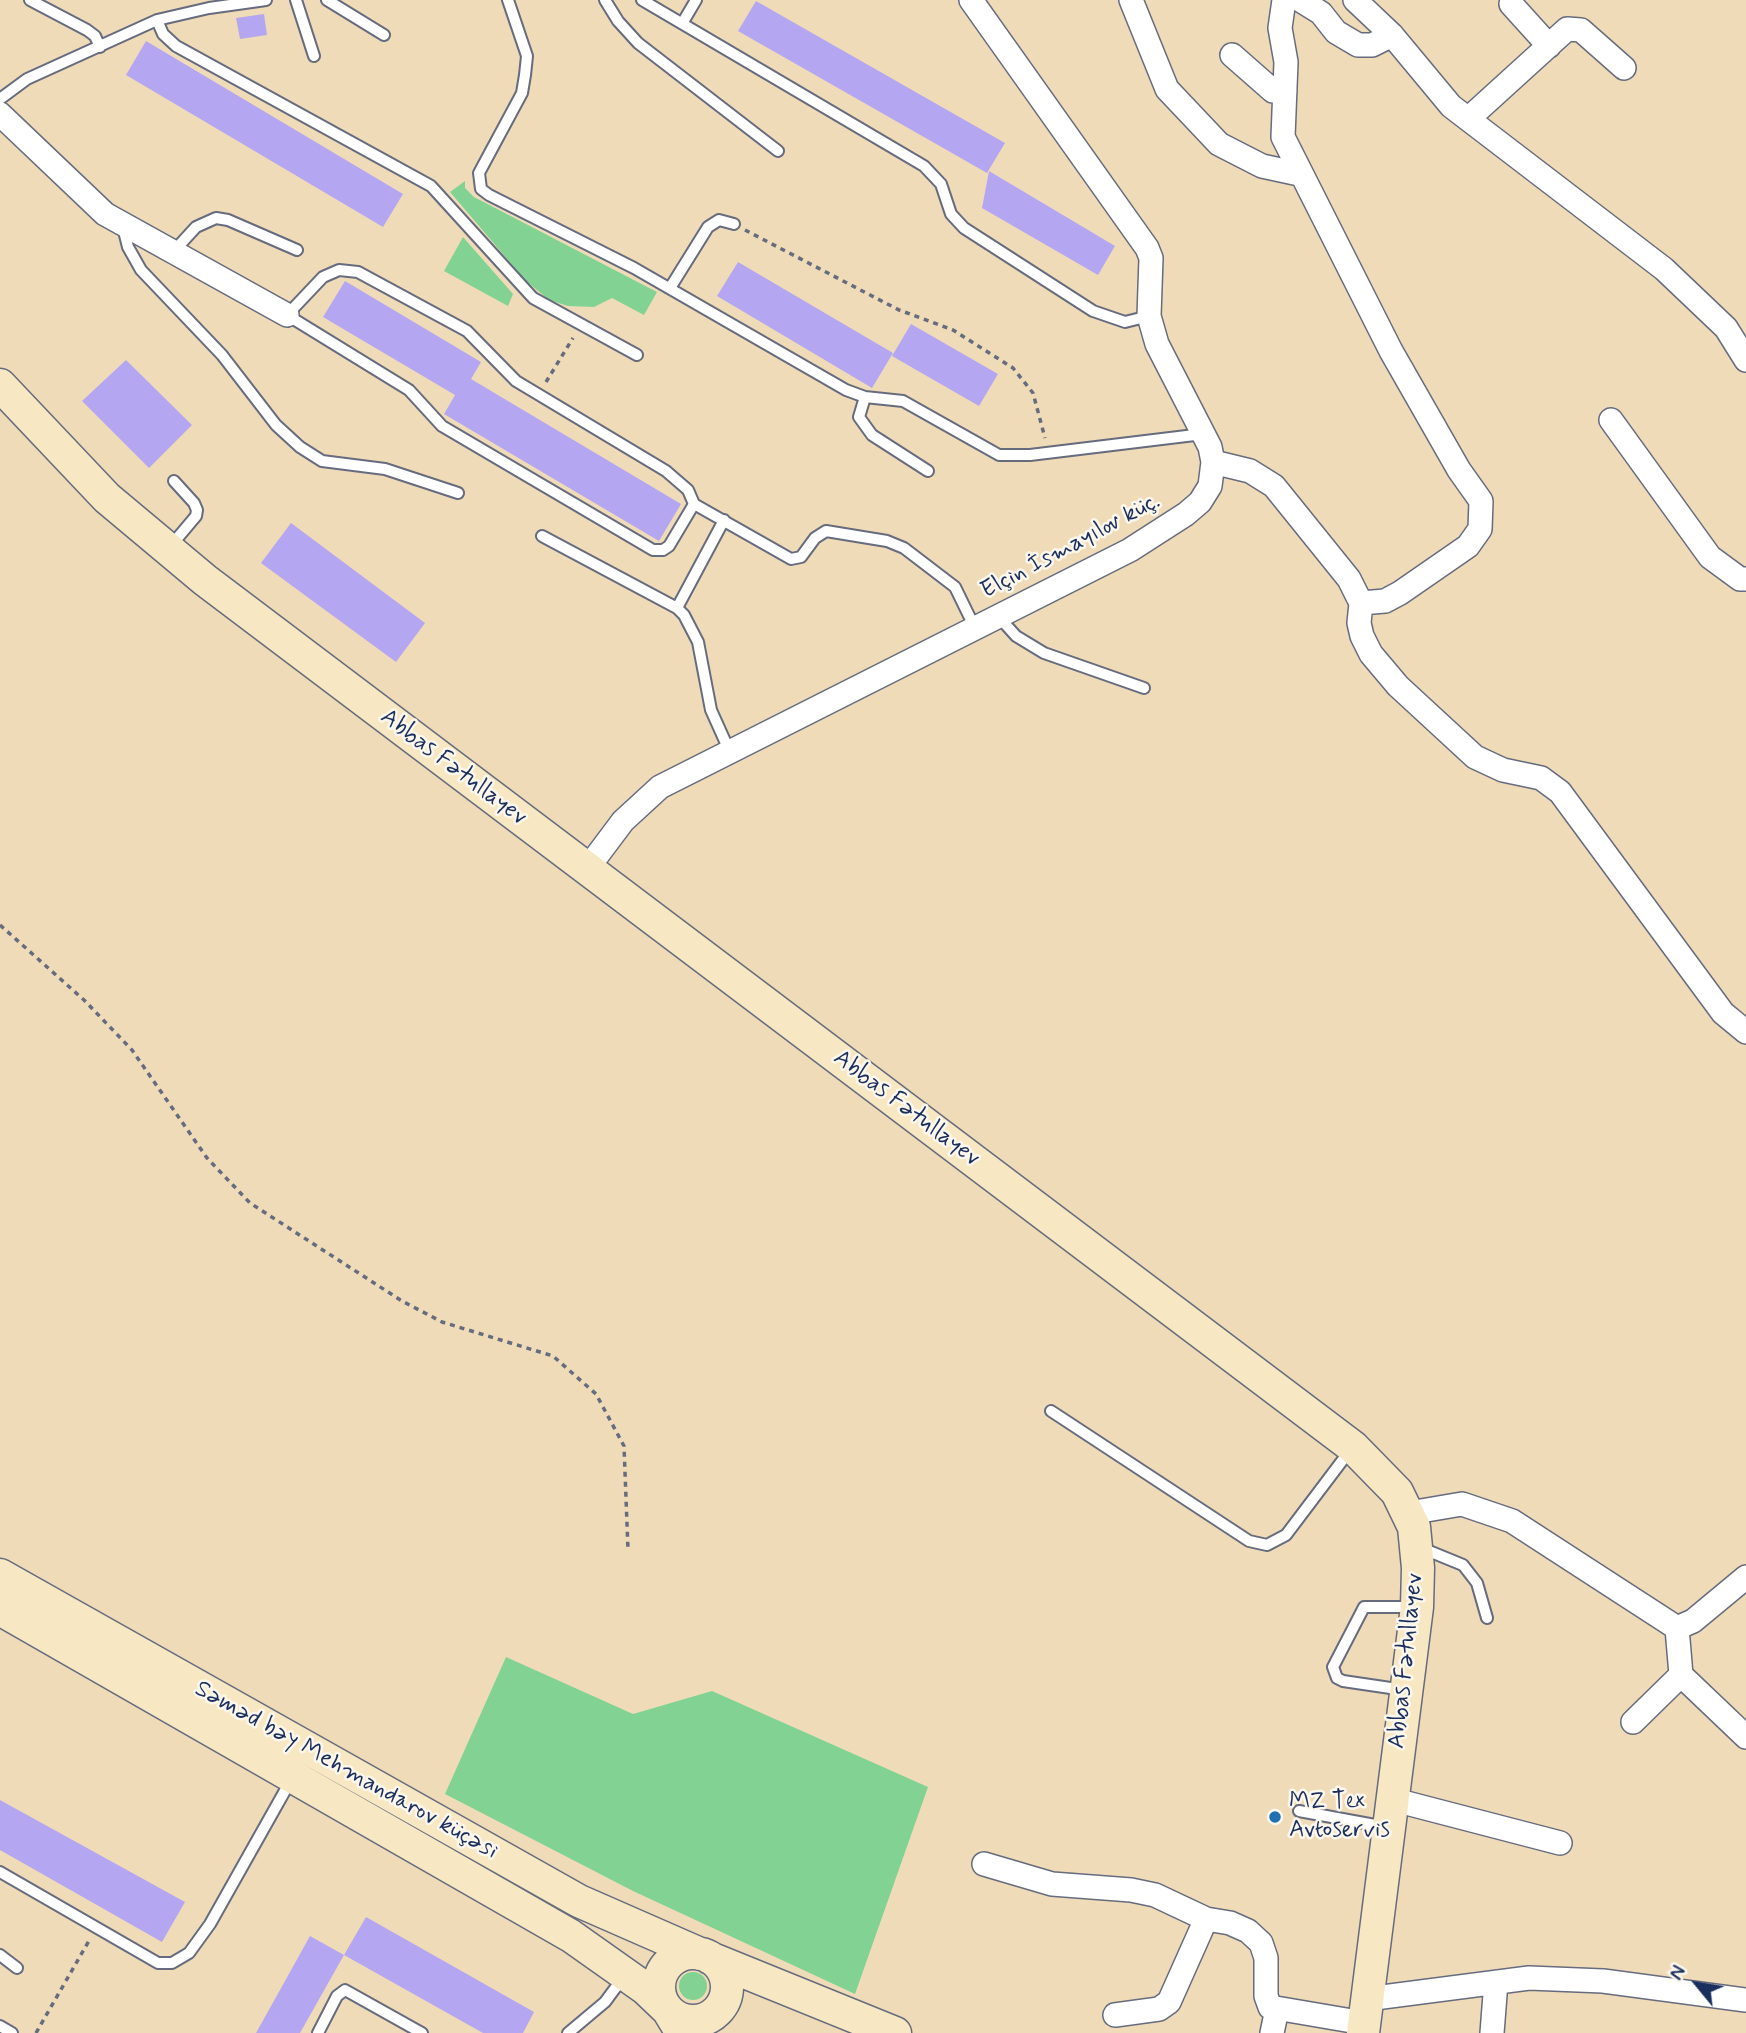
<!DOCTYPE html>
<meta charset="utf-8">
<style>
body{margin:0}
#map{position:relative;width:1746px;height:2033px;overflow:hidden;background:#f0dbb9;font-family:Mynerve,sans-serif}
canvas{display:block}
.north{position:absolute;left:1662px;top:1949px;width:70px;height:70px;-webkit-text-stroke:5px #fbf7ec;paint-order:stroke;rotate:300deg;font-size:19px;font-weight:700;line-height:28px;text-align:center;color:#1b2f5e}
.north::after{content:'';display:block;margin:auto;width:24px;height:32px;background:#1b2f5e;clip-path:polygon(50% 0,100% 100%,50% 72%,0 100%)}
</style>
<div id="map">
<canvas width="1746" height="2033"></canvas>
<div class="north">N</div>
</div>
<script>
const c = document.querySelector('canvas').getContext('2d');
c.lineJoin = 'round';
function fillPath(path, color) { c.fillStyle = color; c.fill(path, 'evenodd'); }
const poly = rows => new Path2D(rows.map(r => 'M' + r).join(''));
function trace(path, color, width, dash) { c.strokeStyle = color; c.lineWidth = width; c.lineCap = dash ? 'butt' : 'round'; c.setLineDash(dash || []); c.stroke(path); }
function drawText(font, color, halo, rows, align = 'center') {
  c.font = font + ' Mynerve,sans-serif'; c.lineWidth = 5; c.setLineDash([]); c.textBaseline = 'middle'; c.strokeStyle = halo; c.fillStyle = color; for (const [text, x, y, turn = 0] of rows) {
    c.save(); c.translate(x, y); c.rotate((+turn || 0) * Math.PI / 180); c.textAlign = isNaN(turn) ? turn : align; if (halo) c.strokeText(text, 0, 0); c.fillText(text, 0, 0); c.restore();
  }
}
const green = poly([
 [465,181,465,188,474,197,657,292,644,315,612,298,594,307,568,306,549,300,525,280,450,192],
 [463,237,513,294,508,306,444,271],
 [506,1657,633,1714,712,1691,928,1787,855,1994,633,1891,445,1794],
 '679 1986a14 14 0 1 1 28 0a14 14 0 1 1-28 0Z'
]);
const building = poly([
 [756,1,1005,143,987,173,738,31],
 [264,14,267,35,240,39,236,18],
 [146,41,403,194,383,227,126,75],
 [989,171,1115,246,1098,275,982,208],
 [738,262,893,353,872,388,717,296],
 [345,281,481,362,471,379,681,504,659,541,444,414,455,395,323,317],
 [911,324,998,374,979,406,892,356],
 [126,360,192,425,149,468,82,401],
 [291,523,425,623,396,662,261,563],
 [0,1800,185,1902,162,1942,0,1850],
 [366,1917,534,2012,523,2033,483,2033,344,1955],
 [310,1936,344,1955,300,2033,256,2033]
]);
const path = poly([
 [745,230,899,310,953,330,1013,368,1033,393,1045,438],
 [546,382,573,338],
 [0,925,84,1000,132,1050,207,1158,250,1203,402,1301,442,1322,553,1356,596,1394,624,1446,628,1550],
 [36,2033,90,1939]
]);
const lane = poly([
 [30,0,87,30,95,36,100,47],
 [296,0,314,56],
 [327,0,384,35],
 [508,0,527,56,525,75,522,93,479,173,481,189,489,195,634,268,846,390,865,397,903,401,999,455,1030,455,1203,434],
 [605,0,618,21,638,43,778,151],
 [642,0,924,166,941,184,951,214,964,228,1093,311,1125,322,1149,316],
 [157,20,163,34,176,46,431,186,533,298,637,355],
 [683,22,696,0],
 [0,99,27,79,157,20,209,8,266,0],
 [123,227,128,247,141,270,222,355,276,425,300,447,322,461,385,469,458,493],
 [174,251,196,227,216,218,228,220,297,250],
 [670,288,708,227,719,220,734,224],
 [865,397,859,417,872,435,928,471],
 [694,504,669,546,663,550,653,550,442,426,409,390,287,315,323,277,339,270,358,272,467,331,516,381,666,471,688,490,694,504,791,559,801,557,815,538,826,531,887,541,904,548,955,587,975,628],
 [542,536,677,608,684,615,698,642,711,710,729,750],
 [169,548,196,516,197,510,194,503,174,481],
 [677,608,724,520],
 [998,616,1016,636,1044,653,1144,688],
 [1051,1411,1249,1541,1267,1545,1286,1535,1351,1449],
 [1419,1547,1463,1565,1477,1583,1487,1618],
 [1404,1690,1343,1681,1337,1678,1333,1667,1364,1607,1414,1607],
 [1299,1811,1386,1827],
 [0,1872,158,1963,172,1963,189,1953,210,1924,291,1780],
 [0,1955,17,1968],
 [0,2026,12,2033],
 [318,2033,337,1996,345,1990,422,2033],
 [568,2033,605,2002,625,1975]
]);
const street = poly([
 [1131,0,1167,89,1219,144,1262,166,1299,174],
 [1300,0,1321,13,1336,32,1358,45,1372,45,1392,35],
 [1355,0,1392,35,1451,106,1664,269,1726,328,1746,360],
 [1511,4,1549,46],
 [1232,55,1273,91,1285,91],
 [0,114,105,214,287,315],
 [1468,119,1567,29,1581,30,1624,68],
 [1611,420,1710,557,1740,579,1746,579],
 [1213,462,1250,471,1274,486,1349,579,1361,603,1385,601,1400,593,1468,546,1480,529,1481,501,1459,470,1391,351,1283,137,1286,62,1280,28,1284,0],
 [1361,603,1359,623,1362,636,1371,654,1398,686,1475,757,1503,770,1541,778,1560,792,1723,1013,1746,1032],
 [587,869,623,821,660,787,1130,550,1186,514,1200,502,1210,486,1213,462,1210,447,1157,344,1149,316,1151,258,1147,248,971,0],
 [1409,1513,1462,1504,1512,1521,1677,1628,1693,1621,1746,1577],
 [1677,1628,1681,1675,1746,1737],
 [1633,1722,1681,1675],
 [1391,1799,1560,1843],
 [984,1864,1052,1884,1131,1890,1155,1895,1206,1919,1230,1923,1248,1931,1261,1943,1266,1958,1266,1996,1270,2007,1364,2023],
 [1367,1999,1529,1978,1603,1981,1746,2000],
 [1115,2015,1159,2009,1169,2002,1206,1919],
 [1272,2033,1277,2009],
 [1492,2033,1496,1982]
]);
const secondary = poly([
 [0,385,107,498,205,580,1353,1447,1397,1492,1414,1527,1418,1568,1417,1607,1363,2033],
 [0,1575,579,1901,700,1954],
 [0,1609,571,1936,646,1989,668,2010,682,2033],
 '659 1987a34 34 0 1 1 68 0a34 34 0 1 1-68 0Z',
 [710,1958,895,2033]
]);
const markers = [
 [1275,1817,7,"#1f6fb2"]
];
const streetNames = [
 ["Elçin İsmayılov küç.",1071,547,-28],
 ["Abbas Fətullayev",453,768,37],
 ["Abbas Fətullayev",906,1109,37],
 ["Abbas Fətullayev",1407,1661,-84],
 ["Səməd bəy Mehmandarov küçəsi",346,1771,29]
];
const poiNames = [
 ["MZ Tex",1289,1803],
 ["Avtoservis",1289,1831]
];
fillPath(green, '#82d393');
fillPath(building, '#b5a6f1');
trace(lane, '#666b7e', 14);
trace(street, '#666b7e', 26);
trace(secondary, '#666b7e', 35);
trace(path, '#666b7e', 3.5, [5, 5]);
trace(lane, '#fff', 10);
trace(street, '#fff', 23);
trace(secondary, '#f7e8c3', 32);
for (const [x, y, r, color] of markers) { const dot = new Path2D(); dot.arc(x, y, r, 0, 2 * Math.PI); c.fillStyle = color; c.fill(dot); trace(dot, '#fbf7ec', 2.5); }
drawText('24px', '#1b2f5e', '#fbf7ec', streetNames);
drawText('24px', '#1b2f5e', '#fbf7ec', poiNames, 'left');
</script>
